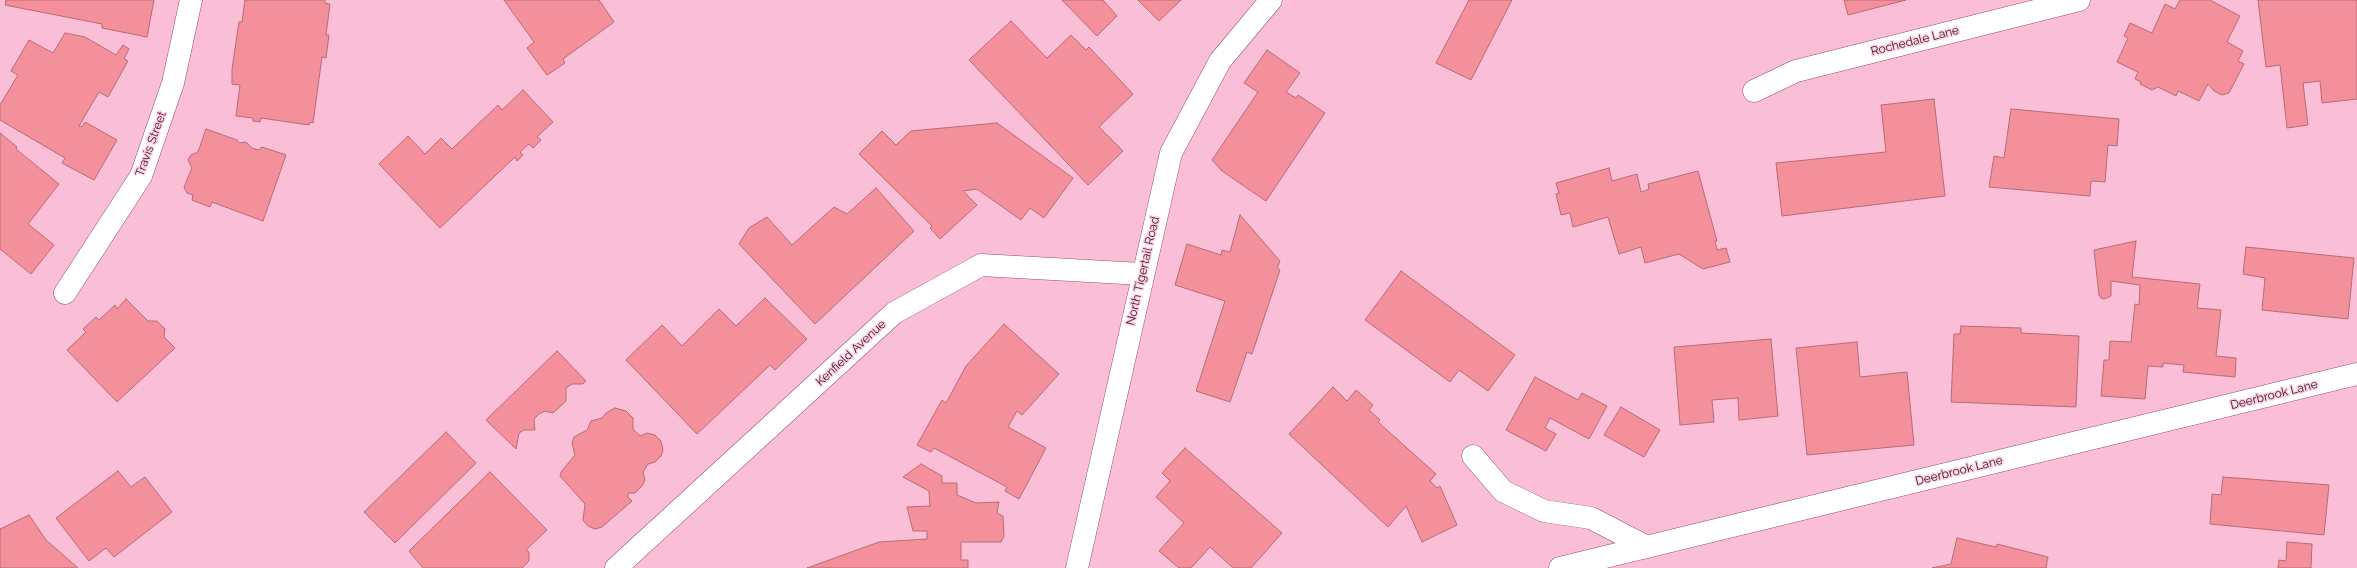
<!DOCTYPE html>
<style>
body{margin:0}
canvas{display:block;background:#fbbed7}
</style>
<canvas width="2357" height="568"></canvas>
<script>
const c = document.querySelector('canvas').getContext('2d');
c.lineJoin = 'round';
function fillPath(path, color) { c.fillStyle = color; c.fill(path, 'evenodd'); }
const poly = rows => new Path2D(rows.map(r => 'M' + r).join(''));
function trace(path, color, width, dash) { c.strokeStyle = color; c.lineWidth = width; c.lineCap = dash ? 'butt' : 'round'; c.setLineDash(dash || []); c.stroke(path); }
function drawText(font, color, halo, rows, align = 'center') {
  c.font = font + ' Raleway,sans-serif'; c.lineWidth = 3; c.setLineDash([]); c.textBaseline = 'middle'; c.strokeStyle = halo; c.fillStyle = color; for (const [text, x, y, turn = 0] of rows) {
    c.save(); c.translate(x, y); c.rotate((+turn || 0) * Math.PI / 180); c.textAlign = isNaN(turn) ? turn : align; if (halo) c.strokeText(text, 0, 0); c.fillText(text, 0, 0); c.restore();
  }
}
const building = poly([
 [6,0,154,0,147,37,102,28,102,24,5,5,6,0],
 [245,0,325,0,325,3,330,4,326,35,329,35,326,58,322,57,313,123,310,122,309,125,261,118,260,122,253,121,253,118,236,116,240,85,232,84,232,69,239,22,242,22,245,0],
 [504,0,599,0,614,22,563,59,565,63,547,75,527,48,534,42,504,0],
 [1062,0,1103,0,1117,16,1097,36,1062,0],
 [1138,0,1181,0,1159,21,1138,0],
 [1469,0,1512,0,1471,80,1436,63,1469,0],
 [1844,0,1906,0,1848,15,1844,0],
 [2180,0,2210,0,2240,16,2227,42,2243,51,2238,61,2244,64,2229,93,2222,95,2214,91,2208,84,2199,101,2178,91,2176,96,2158,87,2152,90,2140,84,2141,82,2135,79,2138,72,2117,62,2128,38,2124,36,2130,23,2152,33,2165,4,2175,9,2180,0],
 [2258,0,2357,0,2357,99,2322,103,2320,81,2303,83,2308,125,2287,128,2280,65,2266,67,2258,0],
 [1011,21,1047,58,1071,35,1086,50,1089,47,1133,94,1099,127,1123,151,1088,185,969,60,1011,21],
 [65,33,85,37,116,55,123,45,129,49,124,59,128,61,108,97,99,92,79,126,82,127,85,122,117,140,94,180,62,163,65,158,0,120,0,105,18,75,11,71,29,40,53,53,65,33],
 [1267,50,1300,73,1286,92,1296,98,1298,95,1325,113,1266,201,1222,171,1212,160,1258,92,1244,83,1267,50],
 [523,90,553,122,537,137,541,140,533,148,529,144,520,152,523,155,517,161,515,157,440,228,379,164,408,136,425,154,441,138,452,149,498,105,502,110,523,90],
 [1934,99,1945,196,1782,216,1776,163,1886,152,1881,105,1934,99],
 [2011,109,2119,119,2117,146,2108,145,2105,182,2091,181,2090,196,1989,187,1994,156,2004,158,2011,109],
 [997,123,1073,178,1044,218,1030,208,1021,220,977,189,963,191,977,205,940,239,930,228,932,226,859,154,882,131,896,145,911,131,997,123],
 [206,129,237,140,239,143,246,142,252,148,258,150,262,147,286,155,263,221,212,202,210,207,192,200,193,195,187,193,184,187,192,168,188,160,191,155,198,152,206,129],
 [0,133,17,147,16,149,59,184,28,224,54,245,31,274,0,249,0,133],
 [1609,168,1612,181,1637,174,1641,192,1649,189,1648,184,1698,171,1717,241,1715,241,1717,250,1726,248,1730,262,1703,269,1679,254,1645,263,1641,247,1619,254,1608,217,1573,227,1570,213,1561,215,1556,194,1559,193,1556,183,1609,168],
 [876,188,914,231,815,324,739,244,749,228,767,217,792,245,834,207,847,214,876,188],
 [1240,215,1280,261,1277,268,1280,270,1252,354,1247,352,1230,402,1196,391,1225,301,1175,285,1187,244,1221,255,1222,250,1230,252,1240,215],
 [2136,241,2132,277,2200,284,2197,308,2221,310,2216,356,2236,358,2235,377,2183,372,2184,365,2163,363,2163,367,2148,366,2145,399,2101,396,2104,360,2109,360,2110,341,2131,342,2135,304,2139,305,2140,285,2111,281,2111,296,2104,299,2101,298,2099,295,2094,250,2136,241],
 [2246,247,2354,258,2348,319,2262,310,2265,278,2243,274,2246,247],
 [1401,271,1515,355,1488,391,1459,370,1450,382,1365,320,1401,271],
 [765,298,807,339,775,370,770,365,697,434,626,360,662,325,682,346,719,309,736,326,765,298],
 [126,299,148,321,157,321,165,329,164,337,175,348,117,402,67,350,86,332,83,329,96,317,99,320,115,305,117,309,126,299],
 [1004,324,1059,374,1022,415,1017,411,1008,427,1046,448,1019,499,1005,491,1007,487,934,448,931,452,917,445,942,400,946,403,966,366,1004,324],
 [1961,326,2021,328,2021,333,2079,336,2076,407,1951,402,1954,334,1960,334,1961,326],
 [1771,339,1778,416,1739,420,1738,398,1712,400,1714,422,1680,425,1674,347,1771,339],
 [1857,342,1860,377,1907,372,1914,445,1807,455,1796,348,1857,342],
 [557,351,586,381,583,384,572,384,566,388,566,401,553,413,545,411,539,414,534,419,535,430,524,430,519,433,516,449,486,420,557,351],
 [1535,377,1578,400,1582,393,1607,406,1589,439,1550,418,1545,428,1556,434,1546,451,1506,430,1535,377],
 [1333,387,1347,401,1356,390,1373,405,1369,410,1380,420,1378,422,1436,474,1430,481,1437,488,1440,486,1457,525,1422,542,1406,506,1388,527,1289,434,1333,387],
 [1621,407,1660,430,1644,457,1604,435,1621,407],
 [615,408,626,411,633,418,633,429,640,436,647,433,655,435,661,441,663,450,661,456,655,462,648,464,643,472,645,480,642,486,635,493,628,493,628,497,632,501,602,527,595,529,588,526,583,520,585,504,560,476,561,472,575,455,572,443,574,437,587,430,591,421,602,418,606,413,615,408],
 [446,432,476,463,395,543,364,512,446,432],
 [1185,448,1282,533,1251,568,1233,568,1210,547,1191,568,1179,568,1159,551,1184,523,1156,497,1170,481,1162,473,1185,448],
 [921,464,942,476,942,483,957,483,957,495,976,503,999,502,997,513,1003,516,1004,536,1001,542,961,542,961,560,968,560,968,568,807,568,879,542,927,539,927,531,913,531,907,507,930,506,929,491,903,477,921,464],
 [118,471,131,487,145,477,172,512,114,557,106,548,89,561,56,518,118,471],
 [490,472,547,530,526,550,529,552,529,561,522,568,423,568,409,551,490,472],
 [2223,477,2329,485,2324,535,2210,524,2212,494,2221,495,2223,477],
 [29,515,46,540,78,568,0,568,0,529,29,515],
 [1957,538,1996,547,1997,544,2048,557,2046,568,1932,568,1951,564,1957,538],
 [2287,542,2312,544,2311,568,2278,568,2279,560,2286,561,2287,542]
]);
const minor = poly([
 [1754,91,1796,71,2079,0],
 [65,293,141,176,173,83,191,0],
 [1473,456,1503,491,1544,511,1591,518,1647,547],
 [616,568,894,313,981,265,1142,274],
 [1077,568,1171,153,1220,61,1271,0],
 [1560,568,2357,374]
]);
const streetNames = [
 ["Rochedale Lane",1915,41,-14],
 ["Travis Street",151,144,-70],
 ["North Tigertail Road",1143,271,-77],
 ["Kenfield Avenue",851,353,-43],
 ["Deerbrook Lane",2274,395,-14],
 ["Deerbrook Lane",1959,471,-14]
];
fillPath(building, '#f4909c');
trace(building, '#b76c75', 1);
trace(minor, '#93516f', 23);
trace(minor, '#fff', 22);
drawText('12px', '#371b27', '#ffd0e3', streetNames);
</script>
